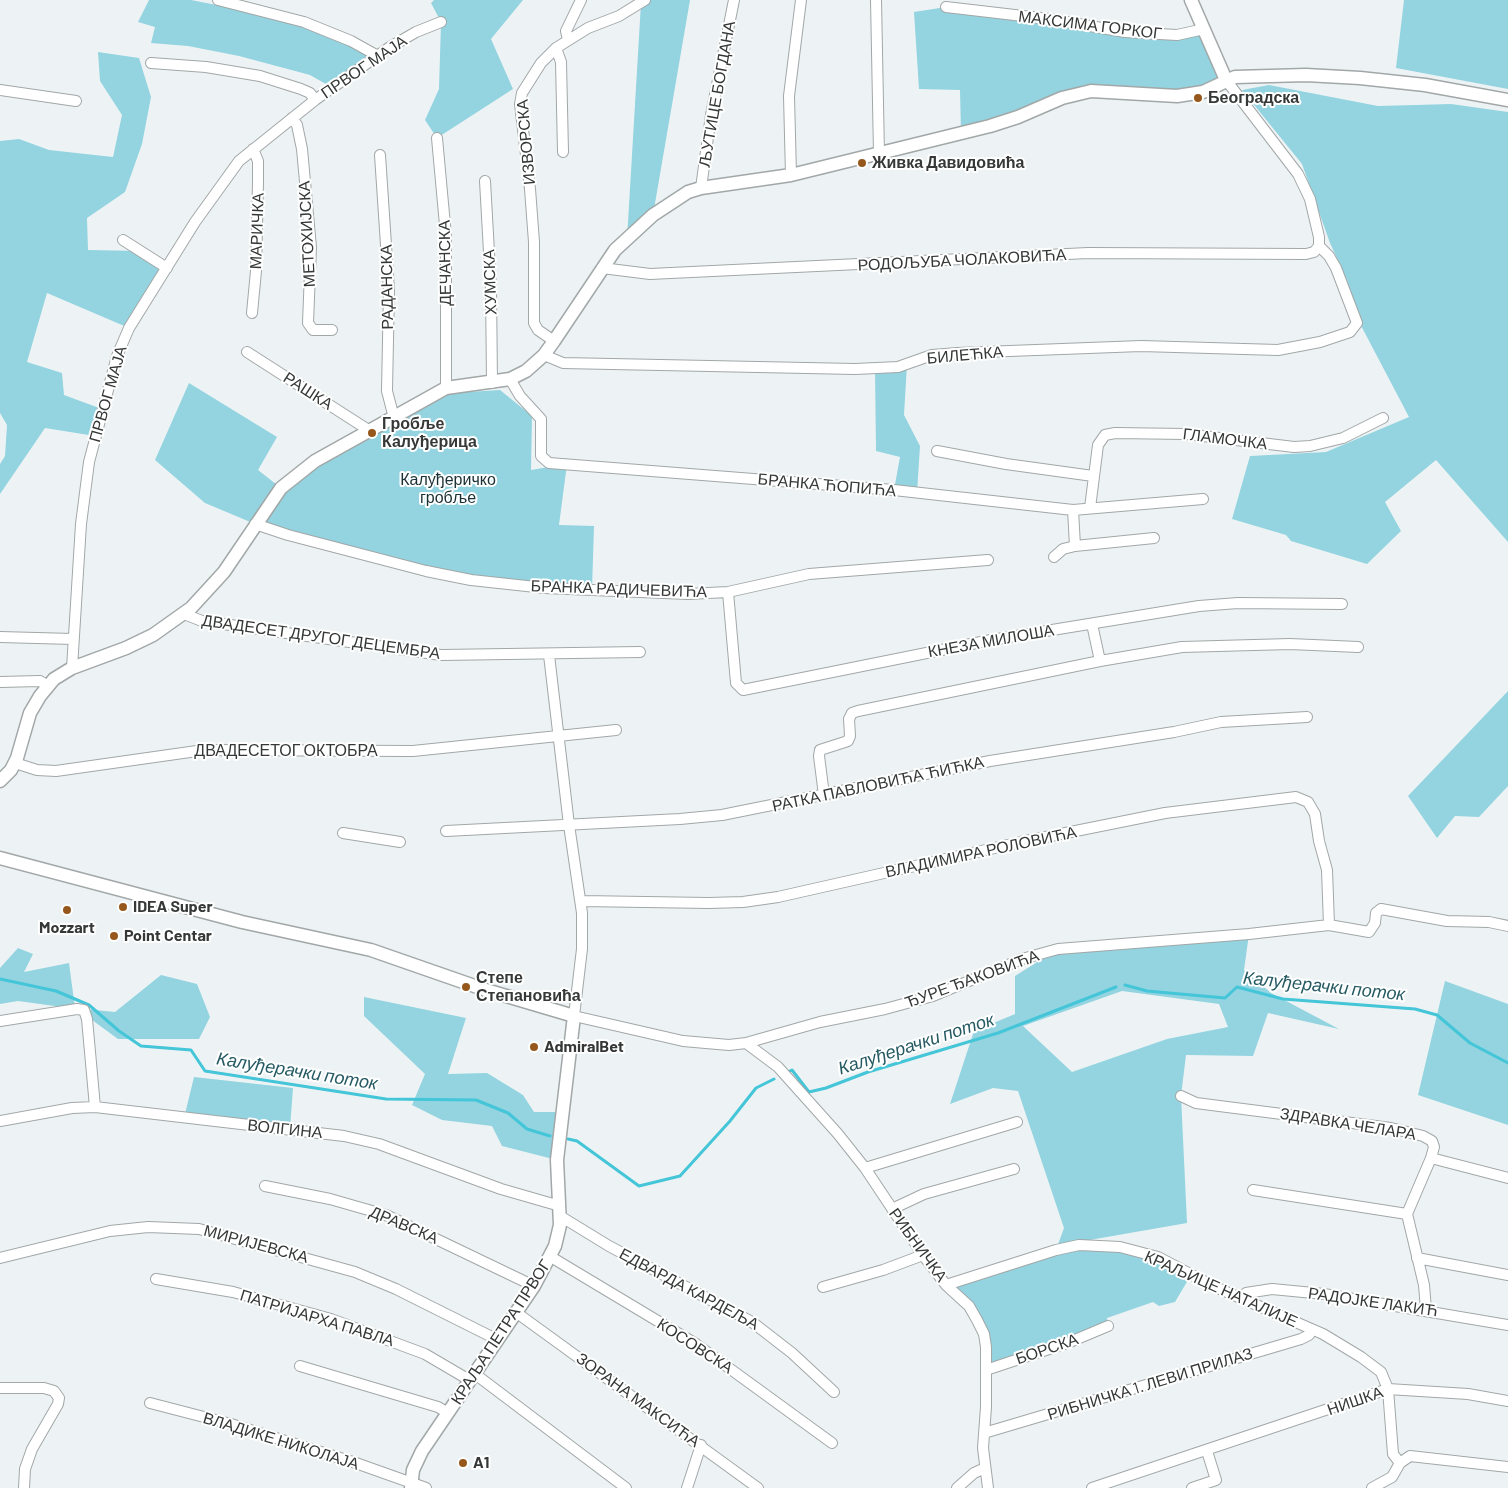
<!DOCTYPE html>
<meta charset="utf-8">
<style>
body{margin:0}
canvas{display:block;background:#edf3f4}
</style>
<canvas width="1508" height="1488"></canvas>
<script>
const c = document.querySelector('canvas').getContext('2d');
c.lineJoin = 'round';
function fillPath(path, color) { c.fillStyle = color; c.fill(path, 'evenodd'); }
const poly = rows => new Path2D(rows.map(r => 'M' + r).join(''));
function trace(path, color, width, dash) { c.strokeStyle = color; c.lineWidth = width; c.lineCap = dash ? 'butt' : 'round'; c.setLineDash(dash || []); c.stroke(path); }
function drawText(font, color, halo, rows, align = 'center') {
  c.font = font + ' Barlow,sans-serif'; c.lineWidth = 4; c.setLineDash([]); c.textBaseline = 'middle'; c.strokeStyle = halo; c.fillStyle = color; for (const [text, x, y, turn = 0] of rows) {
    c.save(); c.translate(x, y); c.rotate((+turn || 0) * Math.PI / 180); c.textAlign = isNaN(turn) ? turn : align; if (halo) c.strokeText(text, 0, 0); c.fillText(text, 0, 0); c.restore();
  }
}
const green = poly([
 [149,0,191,0,304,22,378,56,333,88,310,75,239,56,188,46,151,43,155,27,138,22],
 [434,0,523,0,491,39,513,89,437,138,425,120,439,89,441,22,431,3],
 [645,0,690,0,653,215,627,239,641,3],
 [1404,0,1508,0,1508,89,1396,68],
 [946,7,1163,35,1204,29,1226,80,1177,96,1091,91,961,133,960,90,919,89,914,12],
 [98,52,139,58,151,97,142,144,125,192,87,218,88,250,141,251,167,268,129,328,47,293,27,362,62,373,64,395,102,409,95,436,45,428,0,494,0,464,5,456,7,425,0,413,0,141,19,139,49,150,113,157,122,115,100,81],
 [1269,85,1378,106,1451,104,1508,112,1508,542,1436,460,1385,502,1401,531,1367,564,1291,541,1286,535,1232,519,1250,456,1326,452,1409,417,1357,318,1347,280,1330,243,1302,164,1242,90],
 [907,364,904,415,920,446,917,493,894,490,900,457,876,451,875,369],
 [189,383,277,437,258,470,281,488,255,524,205,503,155,460],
 [500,390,532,416,531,470,567,464,559,525,594,526,592,589,426,571,263,523,280,494,312,467,451,393],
 [1508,691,1508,786,1479,817,1455,816,1437,838,1408,796],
 [1249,934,1244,970,1271,993,1339,1029,1268,1013,1253,1056,1186,1055,1181,1096,1187,1223,1084,1241,1120,1247,1191,1275,1175,1302,1159,1306,1153,1302,1107,1318,1108,1324,993,1365,985,1363,984,1334,946,1285,1056,1250,1064,1228,1018,1091,993,1088,950,1104,974,1031,1015,1014,1015,976,1058,949],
 [1122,991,1219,1004,1228,1027,1167,1039,1072,1072,1023,1026],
 [18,948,33,954,24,972,69,963,75,1008,115,1012,161,975,197,984,210,1017,199,1039,118,1039,77,1009,18,1001,0,1004,0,968],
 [1445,981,1508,1004,1508,1125,1418,1095],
 [364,997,466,1018,448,1074,487,1073,523,1095,534,1112,562,1112,557,1160,502,1146,492,1126,442,1120,412,1105,425,1074,364,1016],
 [194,1077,293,1088,290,1128,184,1118]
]);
const stream = poly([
 [0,979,56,991,89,1005,119,1031,141,1046,191,1050,205,1071,386,1099,476,1100,508,1113,527,1129,550,1136],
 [1125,985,1147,991,1225,998,1237,987,1283,999,1415,1009,1437,1015,1470,1043,1508,1063],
 [790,1071,792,1070,809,1092,826,1088,868,1072,998,1033,1116,987],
 [568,1139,577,1141,639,1186,680,1176,730,1121,756,1088,774,1079]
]);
const minor = poly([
 [218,0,304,22,351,41,378,56],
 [876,0,879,154],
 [946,7,1049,19,1125,32,1177,35,1204,29],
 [568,40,566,31,581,0],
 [556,48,561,62,563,152],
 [151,63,206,67,260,76,301,89,310,93,315,100],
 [1226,80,1298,174,1310,199,1319,237,1319,246],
 [0,90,76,101],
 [292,118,297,125,302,149,311,247,308,323,313,330,332,330],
 [437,138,446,236,446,388],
 [380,155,389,290,387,391,394,418],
 [791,175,789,96,801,0],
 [485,181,491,288,492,383],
 [701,188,711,115,734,0],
 [123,240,167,268],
 [602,268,650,274,1088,253,1306,254,1314,252,1319,246],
 [252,313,256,271,258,182,258,161,253,149],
 [554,341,538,330,534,323,534,242,530,189,520,104,522,93,541,63,556,48,588,28,619,16,645,0],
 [247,352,370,431],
 [544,355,563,363,855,369,898,367,932,355,957,353,1141,346,1278,350,1320,342,1350,332,1357,323,1336,268,1329,256,1319,246],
 [510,379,520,396,541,419,541,456,549,463,894,490,1073,510,1203,499],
 [937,451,1006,464,1093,476],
 [1090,508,1098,445,1105,435,1115,433,1186,434,1294,447,1310,446,1343,438,1383,418],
 [1073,510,1075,546],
 [255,524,288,535,426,571,471,580,545,588,688,594,728,592,809,574,988,560],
 [1054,557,1063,549,1075,546,1154,538],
 [728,592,736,683,743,690,991,640,1199,606,1238,603,1342,604],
 [184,614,202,621,441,655,640,652],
 [1092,624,1100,661],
 [0,637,73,639],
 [549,655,569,825,582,913,582,949,574,1016,683,1041,729,1045,746,1043,820,1022,885,1009,933,996,1022,959,1058,949,1249,934,1329,925,1369,932,1375,923,1376,913,1381,909,1447,921,1489,922,1508,926],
 [72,668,81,524,89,462,117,356,129,328,195,222,239,161,315,100,390,47,416,32,441,22],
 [0,682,40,681,48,686],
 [15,763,37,770,56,771,204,750,413,751,616,730],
 [824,795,819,756,820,750,848,741,850,736,849,719,852,713,858,711,1100,661,1182,647,1290,644,1358,647],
 [446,831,680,819,722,815,990,761,1174,732,1221,722,1307,717],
 [343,833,400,842],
 [581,901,709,903,743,902,778,897,1021,842,1165,813,1296,797,1308,802,1315,814,1319,841,1327,870,1329,925],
 [0,1021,77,1009,84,1010,87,1019,95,1107],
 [746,1043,778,1067,838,1134,865,1168,923,1255,946,1285,969,1306,977,1320,984,1334,986,1347,986,1407,983,1448,988,1488],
 [1181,1096,1196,1103,1391,1128,1423,1136,1432,1141,1434,1147,1431,1158,1407,1214,1424,1285,1426,1309],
 [0,1121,72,1108,95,1107,344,1136,379,1144,501,1189,560,1206],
 [1431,1158,1508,1178],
 [865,1168,1017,1122],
 [265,1186,330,1199,386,1215,534,1286],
 [1253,1190,1407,1214],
 [892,1209,924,1194,1014,1169],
 [560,1216,609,1246,752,1322,792,1353,834,1392],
 [551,1257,696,1344,832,1443],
 [0,1258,110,1231,148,1227,199,1229,355,1272,396,1289,498,1340],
 [1417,1258,1508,1275],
 [156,1279,233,1292,331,1319,425,1354,471,1381],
 [946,1285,1056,1250,1079,1245,1120,1247,1158,1257,1213,1286,1323,1334,1361,1357,1381,1372,1388,1389,1393,1454,1400,1463],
 [823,1287,883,1270,923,1255],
 [1240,1298,1246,1293,1272,1289,1324,1294,1508,1325],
 [517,1313,758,1488],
 [300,1366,438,1407,448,1413],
 [986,1370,1070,1342,1108,1326],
 [475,1374,626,1488],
 [0,1388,44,1388,54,1391,59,1398,58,1404,32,1449,25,1469,24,1488],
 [150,1403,231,1424,353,1462,426,1488],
 [984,1433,1301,1339,1309,1335,1312,1330],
 [687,1488,701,1445],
 [957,1488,974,1473,985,1468],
 [1092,1488,1388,1389,1468,1394,1508,1401],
 [1192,1488,1216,1480,1207,1451],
 [1372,1488,1392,1477,1400,1463,1410,1456,1508,1467]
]);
const tertiary = poly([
 [1191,0,1226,80],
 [0,781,11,770,17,758,30,713,40,696,54,679,72,668,126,648,153,635,191,608,224,572,281,488,315,461,446,388,510,379,526,371,544,355,554,341,615,250,653,215,688,192,701,188,791,175,990,126,1018,117,1062,98,1091,91,1177,96,1203,92,1235,77,1306,75,1360,78,1425,85,1508,100],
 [0,858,242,922,371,950,486,990,574,1016,557,1160,560,1225,555,1246,534,1286,422,1451,413,1470,411,1488]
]);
const markers = [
 [1198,98,5,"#95571b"],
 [862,163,5,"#95571b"],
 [372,433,5,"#95571b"],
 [123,907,5,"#95571b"],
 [67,910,5,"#95571b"],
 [114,936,5,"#95571b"],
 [466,987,5,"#95571b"],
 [534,1047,5,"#95571b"],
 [463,1463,5,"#95571b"]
];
const streetNames = [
 ["МАКСИМА ГОРКОГ",1090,25,7],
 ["ПРВОГ МАЈА",364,67,-34],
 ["ЉУТИЦЕ БОГДАНА",717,94,-80],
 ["ИЗВОРСКА",526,142,-95],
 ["МАРИЧКА",257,231,-88],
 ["МЕТОХИЈСКА",307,234,-93],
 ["РОДОЉУБА ЧОЛАКОВИЋА",962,260,-3],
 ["ДЕЧАНСКА",445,263,-91],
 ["ХУМСКА",490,282,-92],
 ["РАДАНСКА",387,287,-91],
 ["БИЛЕЋКА",965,355,-5],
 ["РАШКА",308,391,33],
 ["ПРВОГ МАЈА",108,394,-74],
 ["ГЛАМОЧКА",1225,439,7],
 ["БРАНКА ЋОПИЋА",827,485,5],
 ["БРАНКА РАДИЧЕВИЋА",619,589,2],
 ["ДВАДЕСЕТ ДРУГОГ ДЕЦЕМБРА",321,637,8],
 ["КНЕЗА МИЛОША",991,641,-10],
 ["ДВАДЕСЕТОГ ОКТОБРА",286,751],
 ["РАТКА ПАВЛОВИЋА ЋИЋКА",878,784,-12],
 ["ВЛАДИМИРА РОЛОВИЋА",981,852,-12],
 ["ЂУРЕ ЂАКОВИЋА",972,979,-20],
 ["ЗДРАВКА ЧЕЛАРА",1348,1124,9],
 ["ВОЛГИНА",285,1129,6],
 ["ДРАВСКА",404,1225,23],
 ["МИРИЈЕВСКА",256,1244,15],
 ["РИБНИЧКА",918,1245,54],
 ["ЕДВАРДА КАРДЕЉА",689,1289,28],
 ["КРАЉИЦЕ НАТАЛИЈЕ",1221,1289,24],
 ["РАДОЈКЕ ЛАКИЋ",1373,1302,8],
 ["ПАТРИЈАРХА ПАВЛА",317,1318,17],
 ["КРАЉА ПЕТРА ПРВОГ",501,1332,-57],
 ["КОСОВСКА",695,1346,33],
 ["БОРСКА",1047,1349,-19],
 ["РИБНИЧКА 1. ЛЕВИ ПРИЛАЗ",1150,1384,-17],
 ["ЗОРАНА МАКСИЋА",638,1400,36],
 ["НИШКА",1355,1401,-19],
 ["ВЛАДИКЕ НИКОЛАЈА",281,1441,17]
];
const poiNames = [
 ["Београдска",1208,98],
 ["Живка Давидовића",872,163],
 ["Гробље",382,424],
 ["Калуђерица",382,442],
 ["IDEA Super",133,907],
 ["Mozzart",67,928,"center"],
 ["Point Centar",124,936],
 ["Степе",476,978],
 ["Степановића",476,996],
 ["AdmiralBet",544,1047],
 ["A1",473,1463]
];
const parkNames = [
 ["Калуђеричко",448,480],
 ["гробље",448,498]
];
const waterNames = [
 ["Калуђерачки поток",1324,986,6],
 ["Калуђерачки поток",916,1044,-18],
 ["Калуђерачки поток",297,1071,9]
];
fillPath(green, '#93d4e0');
trace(stream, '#44c5d8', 3);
trace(minor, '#a2a7a8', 12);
trace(tertiary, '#a2a7a8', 15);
trace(minor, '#fff', 10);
trace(tertiary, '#fff', 12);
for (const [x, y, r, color] of markers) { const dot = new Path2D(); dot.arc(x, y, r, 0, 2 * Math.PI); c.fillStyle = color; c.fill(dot); trace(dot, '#fff', 2); }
drawText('16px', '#363838', '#fff', streetNames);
drawText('bold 16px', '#363838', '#fff', poiNames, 'left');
drawText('16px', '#1a3034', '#fff', parkNames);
drawText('italic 18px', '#265b64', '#fff', waterNames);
</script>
